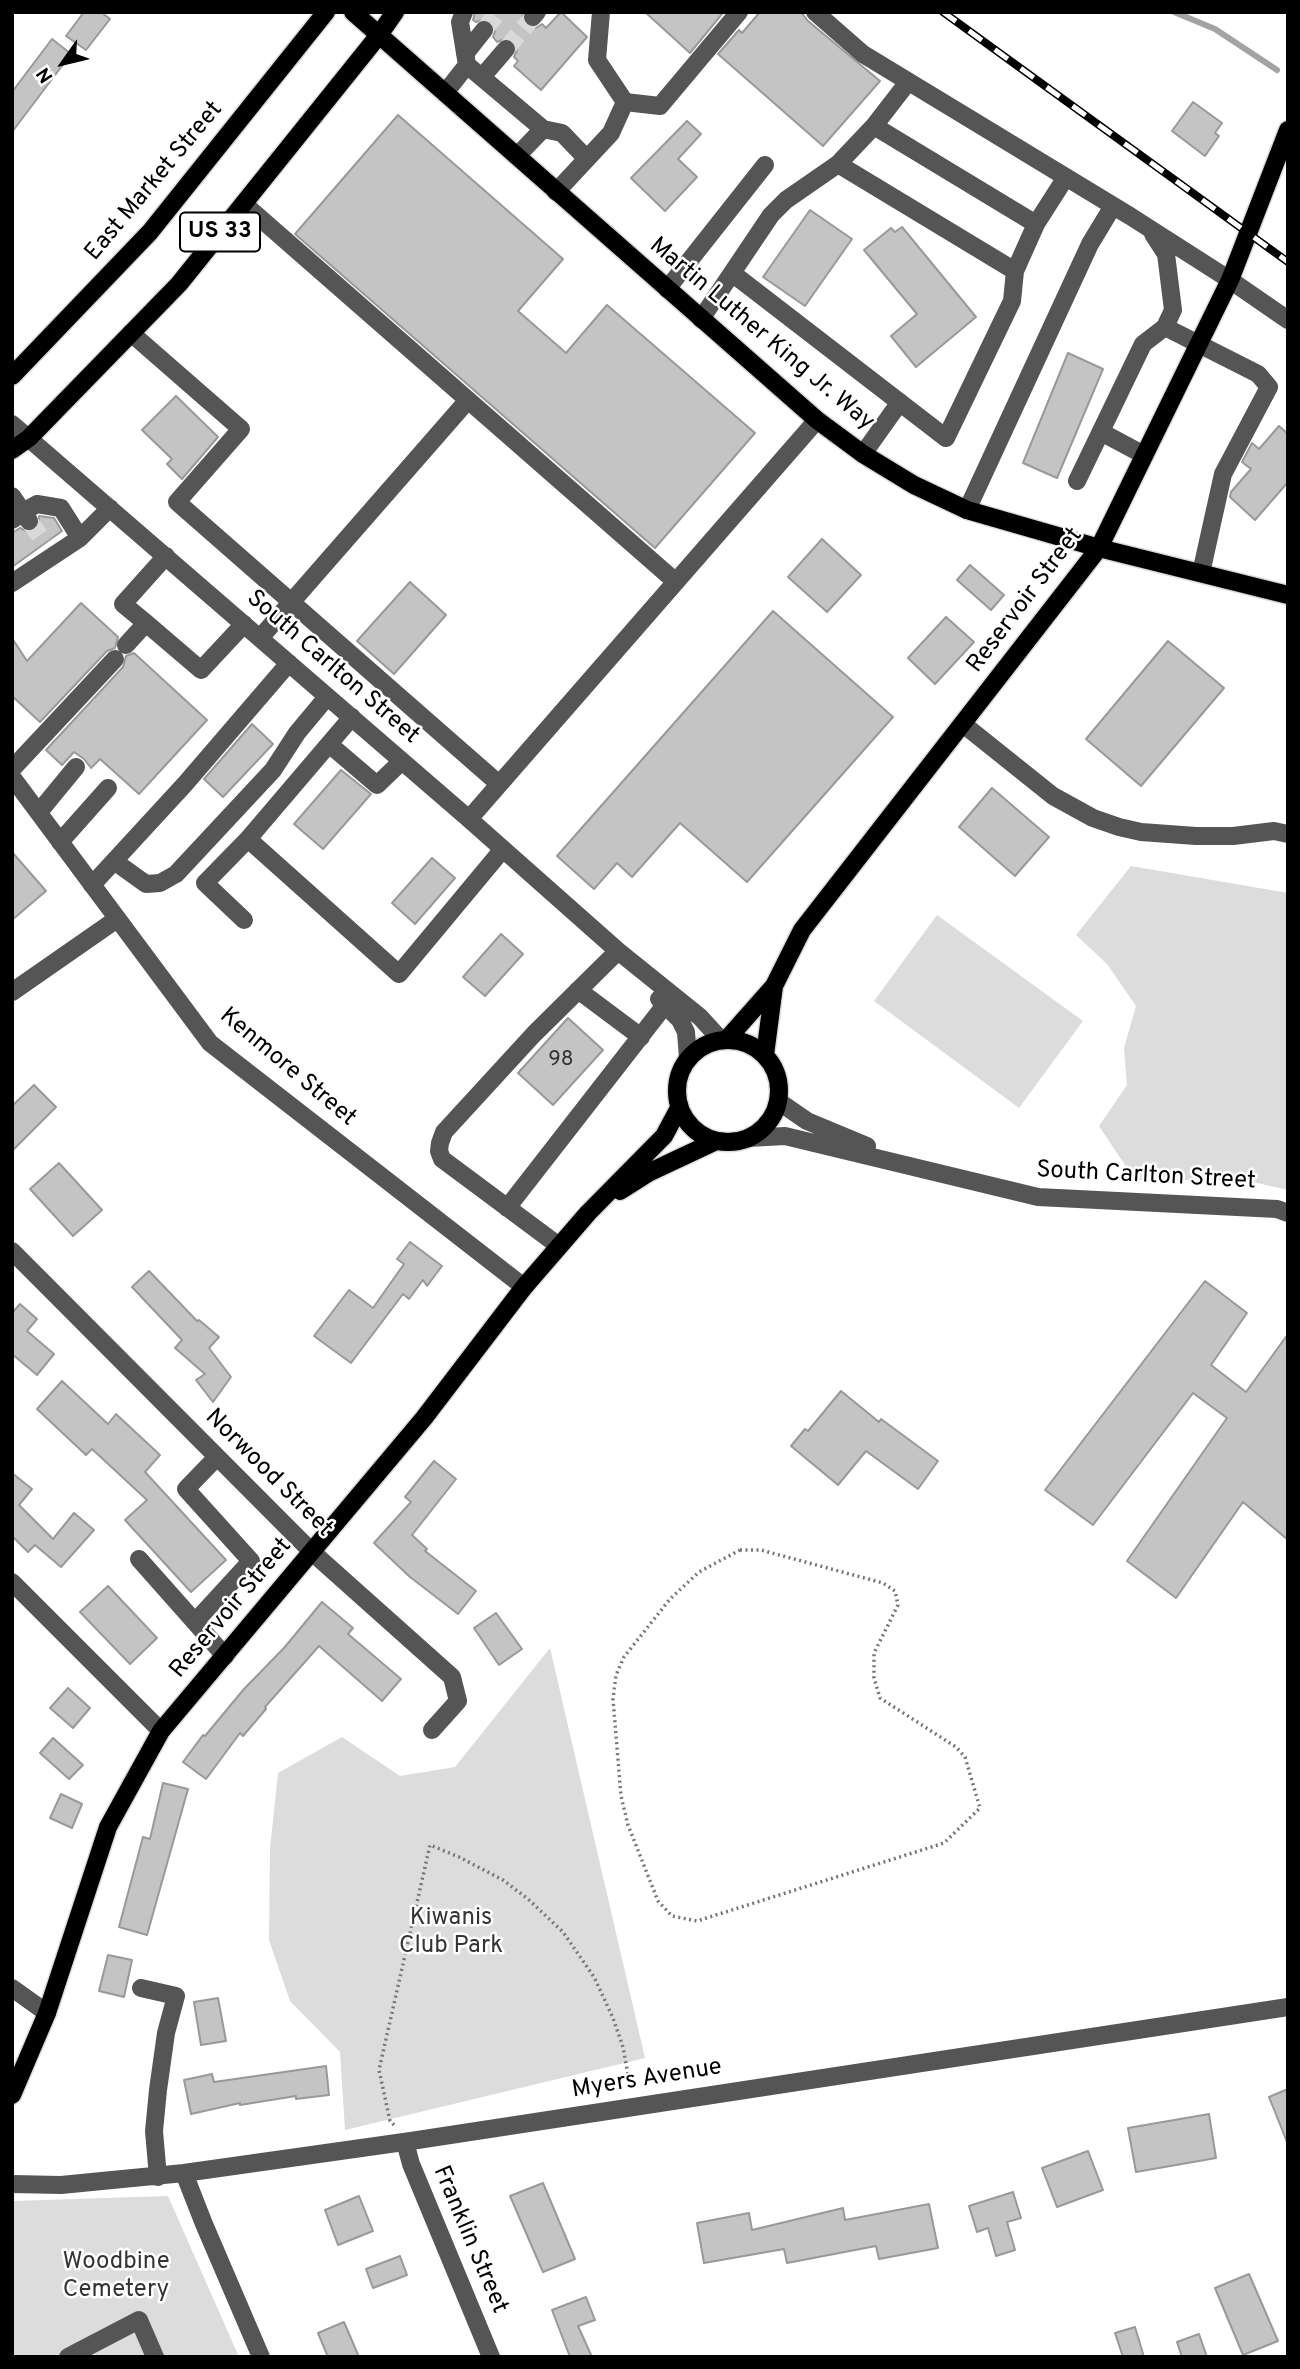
<!DOCTYPE html>
<style>
body{margin:0}
#map{position:relative;width:1300px;height:2369px;overflow:hidden;background:#fff;font-family:Overpass,sans-serif}
canvas{display:block}
.frame{position:absolute;inset:0;border:14px solid #000;pointer-events:none}
.north{position:absolute;left:28px;top:28px;width:70px;height:70px;-webkit-text-stroke:5px #fff;paint-order:stroke;rotate:236deg;font-size:19px;font-weight:700;line-height:28px;text-align:center;color:#000}
.north::after{content:'';display:block;margin:auto;width:24px;height:32px;background:#000;clip-path:polygon(50% 0,100% 100%,50% 72%,0 100%)}
</style>
<div id="map">
<canvas width="1300" height="2369"></canvas>
<div class="frame"></div>
<div class="north">N</div>
</div>
<script>
const c = document.querySelector('canvas').getContext('2d');
c.lineJoin = 'round';
function fillPath(path, color) { c.fillStyle = color; c.fill(path, 'evenodd'); }
const poly = rows => new Path2D(rows.map(r => 'M' + r).join(''));
function trace(path, color, width, dash) { c.strokeStyle = color; c.lineWidth = width; c.lineCap = dash ? 'butt' : 'round'; c.setLineDash(dash || []); c.stroke(path); }
function drawText(font, color, halo, rows, align = 'center') {
  c.font = font + ' Overpass,sans-serif'; c.lineWidth = 5; c.setLineDash([]); c.textBaseline = 'middle'; c.strokeStyle = halo; c.fillStyle = color; for (const [text, x, y, turn = 0] of rows) {
    c.save(); c.translate(x, y); c.rotate((+turn || 0) * Math.PI / 180); c.textAlign = isNaN(turn) ? turn : align; if (halo) c.strokeText(text, 0, 0); c.fillText(text, 0, 0); c.restore();
  }
}
const green = poly([
 [1131,866,1288,893,1288,1190,1244,1180,1135,1180,1099,1126,1127,1085,1124,1048,1136,1006,1107,964,1076,935],
 [937,915,1083,1021,1019,1108,874,1001],
 [550,1648,645,2058,345,2130,340,2052,290,2001,269,1940,270,1849,278,1773,342,1737,400,1776,455,1767],
 [168,2196,239,2357,12,2357,12,2201]
]);
const stream = poly([
 [1174,12,1215,29,1277,70]
]);
const building = poly([
 [84,12,101,12,110,19,86,50,66,36,84,12],
 [475,12,523,12,522,20,526,26,536,28,542,24,546,28,561,12,587,37,541,90,514,66,518,61,514,57,517,50,514,41,507,38,497,42,493,37,495,31,492,22,485,19,476,22,473,20,475,12],
 [645,12,720,12,722,14,690,53,645,12],
 [760,12,801,12,808,21,880,81,823,146,718,54,739,30,742,33,760,12],
 [52,39,71,54,12,132,12,92,52,39],
 [1193,102,1222,123,1215,133,1219,136,1205,156,1172,131,1193,102],
 [398,115,563,259,518,311,566,353,607,305,755,433,655,548,295,234,398,115],
 [687,121,701,134,678,159,697,177,665,211,631,178,687,121],
 [810,210,852,239,805,306,763,277,810,210],
 [902,227,976,317,916,367,891,336,917,314,864,250,891,228,895,232,902,227],
 [1068,353,1103,369,1057,478,1023,463,1068,353],
 [176,396,218,437,182,479,167,464,172,459,142,430,176,396],
 [1279,426,1288,434,1288,482,1255,520,1230,497,1231,492,1251,469,1242,462,1252,443,1259,449,1279,426],
 [39,516,54,518,62,531,12,567,12,533,20,528,29,532,35,531,39,525,39,516],
 [822,539,861,575,827,612,788,577,822,539],
 [970,565,1004,595,991,610,957,580,970,565],
 [410,582,446,615,394,674,357,641,410,582],
 [81,603,118,637,115,648,107,651,40,722,12,696,12,638,27,661,81,603],
 [773,611,893,717,747,882,680,823,632,877,617,863,594,889,557,856,773,611],
 [946,617,974,642,935,684,908,658,946,617],
 [1168,641,1224,688,1141,786,1086,739,1168,641],
 [134,653,207,720,139,794,100,759,91,768,84,759,74,752,62,765,46,750,123,667,126,656,134,653],
 [252,724,273,744,223,797,204,779,252,724],
 [341,770,371,794,323,849,294,824,341,770],
 [992,788,1049,837,1015,876,959,827,992,788],
 [12,852,46,891,12,920,12,852],
 [432,858,455,878,415,924,392,903,432,858],
 [501,934,523,954,485,996,463,977,501,934],
 [568,1018,603,1050,553,1105,518,1073,568,1018],
 [34,1085,56,1107,12,1151,12,1106,34,1085],
 [59,1163,102,1210,73,1236,30,1189,59,1163],
 [410,1242,442,1266,427,1286,423,1280,409,1299,403,1294,351,1363,314,1336,349,1290,373,1308,404,1264,397,1259,410,1242],
 [149,1271,197,1321,199,1320,219,1337,209,1348,231,1377,213,1402,196,1380,205,1374,175,1348,182,1340,132,1287,149,1271],
 [1205,1281,1247,1313,1211,1365,1246,1392,1288,1334,1288,1540,1243,1502,1176,1598,1127,1561,1227,1418,1193,1393,1093,1525,1045,1490,1205,1281],
 [20,1304,37,1319,27,1331,54,1354,37,1375,12,1354,12,1313,20,1304],
 [62,1381,108,1424,116,1414,160,1455,145,1472,226,1560,191,1592,125,1520,147,1500,92,1449,86,1455,37,1409,62,1381],
 [841,1391,879,1422,881,1419,938,1461,918,1489,866,1451,838,1485,791,1446,805,1429,808,1431,841,1391],
 [434,1461,456,1479,412,1535,427,1549,425,1551,476,1591,458,1614,410,1577,374,1543,411,1502,405,1497,434,1461],
 [12,1473,32,1489,19,1505,53,1539,74,1513,94,1530,61,1567,35,1545,28,1552,12,1536,12,1473],
 [108,1586,157,1638,130,1664,80,1612,108,1586],
 [322,1602,353,1628,348,1634,401,1679,382,1701,319,1646,265,1707,266,1709,243,1736,240,1733,206,1779,183,1762,203,1735,205,1736,244,1689,284,1648,322,1602],
 [496,1613,522,1649,499,1665,474,1628,496,1613],
 [68,1688,90,1708,73,1728,50,1708,68,1688],
 [53,1738,83,1765,69,1779,40,1753,53,1738],
 [163,1783,188,1789,147,1935,119,1927,143,1837,150,1839,163,1783],
 [61,1794,82,1804,72,1828,50,1818,61,1794],
 [108,1955,132,1960,124,1997,99,1991,108,1955],
 [218,1998,226,2041,201,2045,194,2002,218,1998],
 [326,2066,329,2095,296,2099,296,2096,240,2105,240,2103,191,2114,184,2080,212,2074,214,2082,326,2066],
 [1288,2089,1288,2142,1287,2142,1269,2097,1288,2089],
 [1209,2114,1216,2158,1136,2172,1128,2128,1209,2114],
 [1088,2151,1103,2190,1057,2207,1042,2168,1088,2151],
 [543,2183,575,2259,543,2272,510,2196,543,2183],
 [1013,2192,1021,2218,1007,2222,1015,2250,996,2256,988,2228,977,2232,969,2206,1013,2192],
 [359,2196,373,2231,338,2245,325,2210,359,2196],
 [929,2204,938,2248,879,2259,876,2246,787,2263,784,2249,704,2263,697,2223,749,2213,752,2230,843,2208,845,2220,929,2204],
 [400,2256,407,2275,373,2288,366,2269,400,2256],
 [1249,2274,1278,2341,1243,2355,1215,2288,1249,2274],
 [586,2297,595,2320,578,2326,592,2357,570,2357,552,2310,586,2297],
 [344,2322,359,2357,328,2357,318,2333,344,2322],
 [1135,2327,1144,2357,1123,2357,1115,2333,1135,2327],
 [1199,2334,1207,2357,1182,2357,1177,2342,1199,2334]
]);
const minorTunnel = poly([
 [484,30,498,12],
 [506,49,533,17],
 [29,521,45,543]
]);
const path = poly([
 [740,1550,761,1550,883,1583,895,1591,898,1605,874,1653,874,1678,880,1698,956,1747,965,1757,980,1808,944,1843,697,1921,672,1916,658,1901,628,1825,621,1796,613,1699,616,1675,624,1657,670,1599,699,1572,740,1550],
 [394,2125,390,2121,379,2070,430,1845,459,1857,503,1880,528,1899,563,1932,594,1977,613,2018,623,2047,629,2080]
]);
const minor = poly([
 [464,12,460,22,467,65],
 [815,12,863,54,1130,216,1230,280,1288,320],
 [533,17,537,12],
 [465,54,484,30],
 [482,77,506,49],
 [445,93,467,65,543,129,517,156],
 [625,102,660,106,739,12],
 [874,126,1036,224],
 [543,129,562,133,587,159],
 [838,164,1015,271],
 [556,192,611,133,625,102,597,60,601,12],
 [244,204,676,582],
 [732,273,946,438,1012,301,1015,271,1036,224,1066,177],
 [667,289,765,165],
 [701,319,771,215,786,200,838,164,874,126,908,82],
 [1165,327,1258,374,1269,387,1223,474,1201,573],
 [131,333,241,429,177,502,499,784],
 [12,424,469,819,618,951,700,1017,721,1040],
 [1101,432,1144,455],
 [863,454,900,402],
 [1077,481,1143,344,1165,327,1173,310,1166,254,1153,234],
 [12,496,23,512,12,520],
 [967,510,1090,244,1113,206],
 [29,521,23,512,37,504,61,508,80,538],
 [166,556,123,604,146,623,201,670,244,624],
 [12,583,80,538,110,508],
 [260,638,468,400],
 [126,645,146,623],
 [963,724,1053,796,1093,818,1119,827,1141,832,1196,836,1233,836,1274,831,1288,834],
 [329,744,377,785,402,761],
 [12,769,115,659],
 [12,777,210,1043,524,1287],
 [39,812,76,767],
 [469,819,817,420],
 [248,839,352,717],
 [60,842,108,788],
 [114,861,146,884,160,883,176,874,273,770,297,733,327,697],
 [92,885,185,784,289,663],
 [244,920,205,883,248,839,399,974,503,849],
 [578,990,641,1037],
 [12,992,117,919],
 [659,999,680,1020,686,1032,688,1058],
 [778,1101,807,1121,867,1146],
 [748,1138,785,1136,1038,1197,1277,1209,1288,1213],
 [507,1208,665,1005],
 [559,1246,442,1159,439,1151,440,1143,444,1132,534,1034,618,951],
 [12,1251,312,1552,452,1677,458,1701,432,1730],
 [139,1559,225,1656],
 [12,1582,161,1731],
 [195,1622,251,1561,186,1489,217,1457],
 [12,1988,47,2013],
 [141,1988,176,1996,166,2033,158,2090,154,2131,158,2177],
 [405,2142,411,2164,491,2357],
 [184,2173,204,2224,261,2357],
 [12,2184,61,2185,184,2173,411,2141,1288,2007],
 [68,2357,139,2320,155,2357]
]);
const major = poly([
 [353,12,817,420,863,454,914,485,967,510,1099,548,1288,595],
 [12,376,150,232,326,12],
 [12,450,29,438,179,284,379,35,395,12],
 [728,1038,774,986,802,930,1099,548,1230,280,1288,130],
 '677 1091a51 51 0 1 1 102 0a51 51 0 1 1-102 0Z',
 [765,1055,774,986],
 [620,1191,650,1172,716,1141],
 [12,2095,47,2013,108,1827,161,1731,424,1418,524,1287,588,1213,664,1136,679,1108]
]);
const rail = poly([
 [943,12,1288,262]
]);
const numberNames = [
 ["98",561,1061]
];
const shields = [
 [220,232,80]
];
const shieldNames = [
 ["US 33",220,232]
];
const streetNames = [
 ["East Market Street",155,182,-50],
 ["Martin Luther King Jr. Way",761,335,40],
 ["Reservoir Street",1026,601,-53],
 ["South Carlton Street",332,668,41],
 ["Kenmore Street",287,1068,40],
 ["South Carlton Street",1146,1177,3],
 ["Norwood Street",268,1474,45],
 ["Reservoir Street",232,1609,-50],
 ["Myers Avenue",647,2080,-9],
 ["Franklin Street",469,2240,67]
];
const parkNames = [
 ["Kiwanis",451,1919],
 ["Club Park",451,1947],
 ["Woodbine",116,2263],
 ["Cemetery",116,2291]
];
fillPath(green, '#dcdcdc');
trace(stream, '#a3a3a3', 6);
fillPath(building, '#c4c4c4');
trace(building, '#999', 2);
trace(minorTunnel, '#d9d9d9', 18, [18, 9]);
trace(major, '#dbdbdb', 21);
trace(path, '#777', 3.5, [2, 3.5]);
trace(minor, '#555', 18);
trace(major, '#000', 18);
trace(rail, '#000', 8);
trace(rail, '#fff', 5, [16]);
drawText('21px', '#313131', null, numberNames);
for (const [x, y, w] of shields) { const box = new Path2D(); box.roundRect(x - w / 2, y - 19.5, w, 39, 5); c.fillStyle = '#fff'; c.fill(box); trace(box, '#000', 2); }
drawText('bold 23px', '#000', null, shieldNames);
drawText('24px', '#000', '#fff', streetNames);
drawText('24px', '#333', '#fff', parkNames);
</script>
